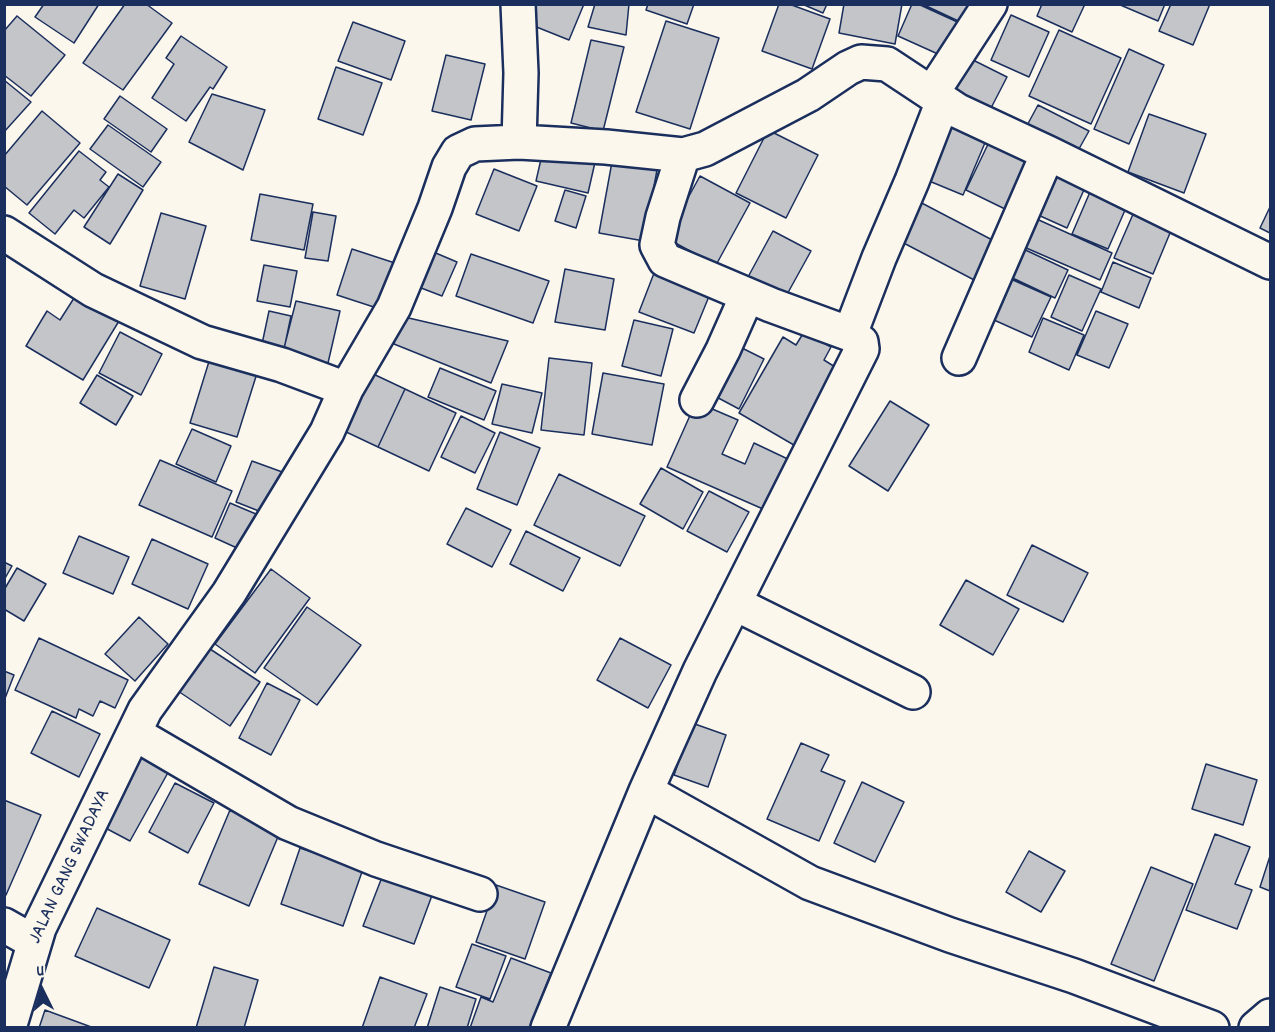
<!DOCTYPE html>
<style>
body{margin:0}
#map{position:relative;width:1275px;height:1032px;overflow:hidden;background:#fbf7ec;font-family:Dekko,sans-serif}
canvas{display:block}
.frame{position:absolute;inset:0;border:6px solid #1b2f5e;pointer-events:none}
.north{position:absolute;left:12px;top:960px;width:60px;height:60px;-webkit-text-stroke:4px #fbf7ec;paint-order:stroke;rotate:355deg;font-size:16px;font-weight:700;line-height:24px;text-align:center;color:#1b2f5e}
.north::after{content:'';display:block;margin:auto;width:21px;height:27px;background:#1b2f5e;clip-path:polygon(50% 0,100% 100%,50% 72%,0 100%)}
</style>
<div id="map">
<canvas width="1275" height="1032"></canvas>
<div class="frame"></div>
<div class="north">U</div>
</div>
<script>
const c = document.querySelector('canvas').getContext('2d');
c.lineJoin = 'round';
function fillPath(path, color) { c.fillStyle = color; c.fill(path, 'evenodd'); }
const poly = rows => new Path2D(rows.map(r => 'M' + r).join(''));
function trace(path, color, width, dash) { c.strokeStyle = color; c.lineWidth = width; c.lineCap = dash ? 'butt' : 'round'; c.setLineDash(dash || []); c.stroke(path); }
function drawText(font, color, halo, rows, align = 'center') {
  c.font = font + ' Dekko,sans-serif'; c.lineWidth = 4.5; c.setLineDash([]); c.textBaseline = 'middle'; c.strokeStyle = halo; c.fillStyle = color; for (const [text, x, y, turn = 0] of rows) {
    c.save(); c.translate(x, y); c.rotate((+turn || 0) * Math.PI / 180); c.textAlign = isNaN(turn) ? turn : align; if (halo) c.strokeText(text, 0, 0); c.fillText(text, 0, 0); c.restore();
  }
}
const building = poly([
 [44,4,99,4,74,43,35,17,44,4],
 [125,4,146,4,172,23,123,90,83,63,125,4],
 [536,4,584,4,569,40,529,24,536,4],
 [595,4,629,4,626,35,588,27,595,4],
 [648,4,694,4,687,24,646,10,648,4],
 [779,4,789,4,830,19,812,69,762,51,779,4],
 [802,4,827,4,823,13,802,4],
 [844,4,902,4,895,44,839,33,844,4],
 [912,4,918,4,964,25,949,59,898,36,912,4],
 [922,4,980,4,969,26,922,4],
 [1042,4,1085,4,1072,32,1037,16,1042,4],
 [1118,4,1165,4,1158,21,1118,4],
 [1171,4,1210,4,1193,45,1159,31,1171,4],
 [1011,15,1049,32,1029,77,991,60,1011,15],
 [17,16,65,55,31,96,4,75,4,31,17,16],
 [666,21,719,38,690,129,636,112,666,21],
 [353,22,405,41,391,80,338,61,353,22],
 [1059,30,1121,58,1091,124,1029,96,1059,30],
 [181,36,227,67,213,89,210,87,186,121,152,98,174,64,166,58,181,36],
 [591,40,624,47,603,131,571,123,591,40],
 [1129,49,1164,65,1129,144,1094,129,1129,49],
 [446,55,485,64,471,120,432,111,446,55],
 [971,59,1007,77,990,110,953,91,971,59],
 [336,67,382,83,363,135,318,119,336,67],
 [4,80,31,102,4,132,4,80],
 [212,94,265,110,243,170,189,142,212,94],
 [120,96,167,129,151,152,104,119,120,96],
 [1038,105,1089,131,1075,156,1024,131,1038,105],
 [42,111,80,143,27,205,4,186,4,156,42,111],
 [1149,114,1206,134,1184,193,1128,172,1149,114],
 [941,119,987,138,963,195,917,176,941,119],
 [108,125,161,162,143,187,90,149,108,125],
 [768,130,818,155,786,218,736,193,768,130],
 [991,138,1030,156,1005,209,966,190,991,138],
 [544,146,596,158,588,193,536,181,544,146],
 [79,151,106,172,100,180,109,187,84,218,74,210,55,234,29,213,79,151],
 [614,151,659,159,644,241,599,233,614,151],
 [1047,165,1087,183,1067,228,1027,210,1047,165],
 [494,169,537,186,519,231,476,214,494,169],
 [118,174,143,190,110,244,84,227,118,174],
 [700,176,750,203,716,265,666,238,700,176],
 [1093,185,1129,201,1108,249,1072,234,1093,185],
 [565,190,586,196,576,228,555,221,565,190],
 [260,194,313,204,304,250,251,240,260,194],
 [916,200,998,243,978,282,896,239,916,200],
 [1137,205,1175,221,1153,274,1114,258,1137,205],
 [1270,207,1270,233,1260,228,1270,207],
 [313,212,336,216,328,261,305,258,313,212],
 [161,213,206,226,185,299,140,286,161,213],
 [1030,216,1112,253,1100,280,1017,244,1030,216],
 [773,231,811,251,785,298,748,277,773,231],
 [1017,246,1068,270,1055,298,1004,274,1017,246],
 [352,249,401,265,386,311,337,295,352,249],
 [431,251,457,262,442,296,416,286,431,251],
 [471,254,549,281,533,323,456,296,471,254],
 [1113,262,1151,278,1139,308,1101,292,1113,262],
 [264,265,297,271,290,307,257,301,264,265],
 [656,268,712,289,694,333,639,312,656,268],
 [565,269,614,279,605,330,555,322,565,269],
 [1069,275,1101,289,1082,331,1051,317,1069,275],
 [1004,276,1051,297,1032,337,985,316,1004,276],
 [76,295,119,321,83,380,26,346,47,311,60,320,76,295],
 [296,301,340,311,328,363,283,352,296,301],
 [269,311,291,316,284,349,262,344,269,311],
 [1096,311,1128,324,1109,368,1077,355,1096,311],
 [400,316,508,341,491,383,394,344,400,316],
 [1043,318,1084,335,1069,370,1029,352,1043,318],
 [634,320,673,329,661,376,622,366,634,320],
 [120,332,162,354,141,395,99,373,120,332],
 [804,332,831,347,824,360,843,372,799,448,739,413,783,337,796,345,804,332],
 [734,344,764,359,739,409,709,393,734,344],
 [211,355,258,370,237,437,190,423,211,355],
 [549,358,592,363,584,435,541,430,549,358],
 [440,368,496,391,484,420,428,397,440,368],
 [369,372,405,389,378,447,342,430,369,372],
 [603,373,664,384,652,445,592,434,603,373],
 [97,375,133,396,116,425,80,403,97,375],
 [502,384,542,393,532,433,492,424,502,384],
 [405,389,456,413,429,471,378,447,405,389],
 [890,401,929,425,888,491,849,466,890,401],
 [696,402,738,420,722,454,745,464,754,443,792,461,763,509,667,467,696,402],
 [461,416,495,433,475,473,441,457,461,416],
 [192,429,231,446,216,482,176,464,192,429],
 [500,432,540,448,517,505,477,489,500,432],
 [160,460,232,491,212,537,139,505,160,460],
 [252,461,285,473,269,515,236,502,252,461],
 [661,468,703,492,683,529,640,504,661,468],
 [559,474,645,516,620,566,534,525,559,474],
 [709,491,749,512,727,552,687,531,709,491],
 [230,503,263,517,248,553,215,538,230,503],
 [466,508,511,530,492,567,447,544,466,508],
 [526,531,580,558,563,591,510,564,526,531],
 [79,536,129,557,113,594,63,573,79,536],
 [152,539,208,564,188,609,132,584,152,539],
 [1032,545,1088,573,1063,622,1007,595,1032,545],
 [4,562,12,566,4,580,4,562],
 [17,568,46,584,24,621,4,609,4,590,17,568],
 [271,569,310,598,255,673,215,644,271,569],
 [966,580,1019,609,993,655,940,625,966,580],
 [307,607,361,645,317,705,264,668,307,607],
 [139,617,168,644,135,681,105,654,139,617],
 [39,638,128,680,115,708,100,701,93,716,79,709,76,718,15,690,39,638],
 [620,638,671,665,648,708,597,680,620,638],
 [201,643,260,682,230,726,172,687,201,643],
 [4,671,14,675,4,701,4,671],
 [267,683,300,700,271,755,239,738,267,683],
 [52,711,100,734,79,777,31,753,52,711],
 [692,723,726,735,708,787,674,775,692,723],
 [801,743,829,755,821,771,845,781,819,841,767,819,801,743],
 [135,751,170,769,130,841,96,823,135,751],
 [1206,764,1257,780,1243,825,1192,809,1206,764],
 [862,782,904,802,875,862,834,843,862,782],
 [175,783,214,803,188,853,149,832,175,783],
 [4,800,41,815,6,895,4,894,4,800],
 [230,810,280,832,249,906,199,884,230,810],
 [1215,834,1250,847,1235,884,1252,890,1237,929,1186,910,1215,834],
 [300,848,363,869,343,926,281,904,300,848],
 [1029,851,1065,871,1041,912,1006,892,1029,851],
 [1270,856,1270,891,1260,887,1270,856],
 [1151,867,1193,884,1154,981,1111,964,1151,867],
 [384,872,434,890,414,944,363,926,384,872],
 [496,885,545,902,525,959,476,942,496,885],
 [97,908,170,940,149,988,75,956,97,908],
 [472,944,506,956,490,999,456,987,472,944],
 [511,958,551,973,529,1028,470,1028,481,997,493,1002,511,958],
 [214,967,258,980,244,1028,196,1028,214,967],
 [380,977,427,994,414,1028,362,1028,380,977],
 [440,987,476,999,467,1028,427,1028,440,987],
 [45,1010,94,1028,39,1028,45,1010]
]);
const minor = poly([
 [518,4,521,73,519,142],
 [932,93,990,4],
 [4,233,93,290,202,342,282,365,346,389],
 [850,334,879,258,912,181,943,101],
 [959,358,1048,153],
 [697,400,723,350,747,296],
 [734,603,913,692],
 [134,733,288,823,376,859,480,894],
 [646,791,810,883,950,935,1074,976,1212,1028],
 [4,925,34,942],
 [9,1028,39,928,145,710,229,593,327,432,346,389,394,307,435,208,449,167,458,152,475,144,519,142,606,147,683,155,705,149,808,95,848,68,861,62,887,64,958,111,1048,153,1270,262],
 [548,1028,646,791,700,671,862,349,861,342,850,334,771,305,665,260,657,245,663,217,683,155],
 [1256,1028,1270,1016]
]);
const streetNames = [
 ["JALAN GANG SWADAYA",71,867,-65]
];
fillPath(building, '#c3c5c9');
trace(building, '#1b2f5e', 1.5);
trace(minor, '#1b2f5e', 38);
trace(minor, '#fbf7ec', 33);
drawText('20px', '#1b2f5e', '#fbf7ec', streetNames);
</script>
